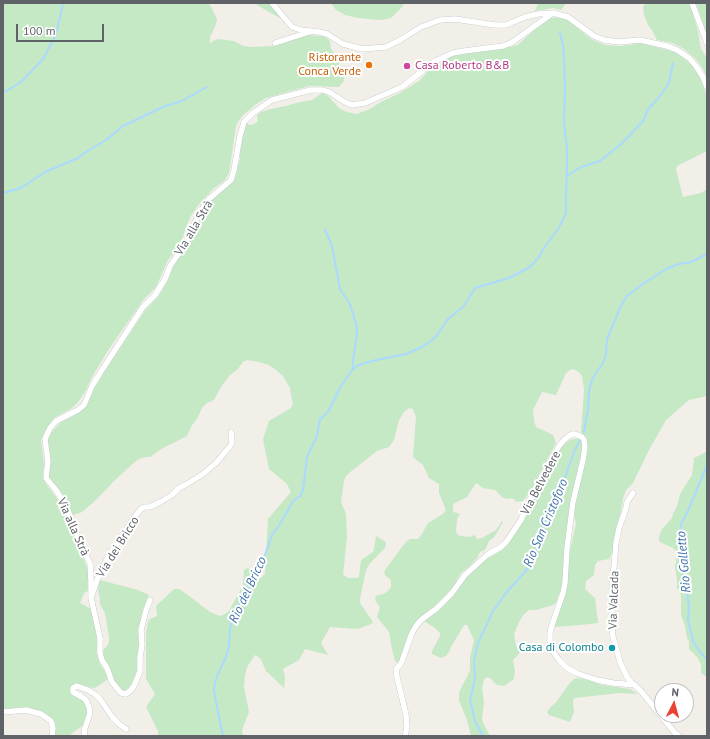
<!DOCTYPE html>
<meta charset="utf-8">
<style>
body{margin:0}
#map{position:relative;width:710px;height:739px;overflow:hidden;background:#f1efe8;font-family:"PT Sans",sans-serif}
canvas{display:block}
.frame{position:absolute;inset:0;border:4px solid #5f6368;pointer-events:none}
.north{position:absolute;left:654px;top:683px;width:40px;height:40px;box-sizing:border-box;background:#fff;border:1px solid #bfc1c3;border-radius:50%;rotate:6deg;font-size:11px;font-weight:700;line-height:16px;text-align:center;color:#5f6368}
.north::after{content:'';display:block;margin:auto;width:14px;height:18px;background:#ea4335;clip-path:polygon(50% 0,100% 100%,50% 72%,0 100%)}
.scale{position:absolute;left:16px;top:24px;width:88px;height:18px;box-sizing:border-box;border:2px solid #5f6368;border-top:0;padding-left:5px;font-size:12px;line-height:14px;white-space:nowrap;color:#5f6368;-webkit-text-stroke:3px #fff;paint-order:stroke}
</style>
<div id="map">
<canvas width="710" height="739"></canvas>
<div class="frame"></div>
<div class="north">N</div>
<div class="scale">100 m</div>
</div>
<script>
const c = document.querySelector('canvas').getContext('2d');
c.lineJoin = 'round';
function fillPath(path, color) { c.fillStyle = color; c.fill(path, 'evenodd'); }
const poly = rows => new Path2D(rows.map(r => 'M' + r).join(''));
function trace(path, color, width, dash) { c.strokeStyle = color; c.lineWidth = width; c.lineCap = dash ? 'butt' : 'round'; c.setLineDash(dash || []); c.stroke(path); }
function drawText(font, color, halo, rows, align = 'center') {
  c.font = font + ' "PT Sans",sans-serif'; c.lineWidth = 4; c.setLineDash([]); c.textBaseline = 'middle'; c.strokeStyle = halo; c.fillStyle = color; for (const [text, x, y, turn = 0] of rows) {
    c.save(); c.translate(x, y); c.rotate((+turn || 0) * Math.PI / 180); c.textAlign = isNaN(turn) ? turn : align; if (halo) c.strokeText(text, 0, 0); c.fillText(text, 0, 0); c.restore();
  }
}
const green = poly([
 [3,3,209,3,217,19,216,24,213,31,210,37,210,44,213,41,218,39,234,41,243,46,253,47,273,46,305,35,323,36,327,38,330,41,331,48,342,70,344,78,344,81,339,87,309,86,266,98,255,105,243,115,237,123,236,126,229,173,225,180,213,189,200,203,190,217,182,239,176,250,168,260,156,287,144,299,109,349,92,377,85,392,78,402,72,408,54,418,45,432,41,441,44,463,43,477,46,484,61,504,63,510,63,514,68,519,76,540,79,553,83,558,87,567,90,576,89,588,88,591,84,593,80,603,91,609,96,628,98,657,100,664,107,674,108,679,95,688,85,687,77,684,74,684,72,686,83,699,88,710,85,722,81,727,72,733,70,736,54,736,55,722,46,714,40,711,3,710],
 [254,3,268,3,284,20,267,11],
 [331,3,404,3,402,7,391,18,381,20,358,18,345,15,336,10],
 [538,3,566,3,561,10,553,8,535,11],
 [646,3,689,3,692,10,698,31,701,49,707,58,707,78,703,69,696,59,684,49,673,43,657,40,653,32,648,25,644,15,643,6],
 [695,3,707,3,707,38,698,9],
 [560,17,568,20,591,39,605,45,621,46,641,43,675,52,689,62,700,76,707,96,707,151,677,166,676,169,683,197,701,193,707,189,707,396,689,400,666,420,649,450,633,483,626,490,623,498,621,512,616,531,612,553,609,559,598,561,595,565,594,575,586,581,585,589,595,598,598,623,580,625,554,627,567,581,570,550,576,524,574,515,574,506,586,456,587,443,581,432,584,389,582,376,579,372,573,369,570,370,566,373,556,395,542,392,533,410,534,421,536,427,553,435,556,443,528,495,523,501,516,502,514,499,511,498,507,499,503,498,495,490,483,488,476,483,467,497,453,504,453,512,460,514,457,519,456,531,457,534,460,536,470,537,475,535,477,539,482,538,496,530,502,521,503,522,496,534,493,538,489,541,485,550,480,552,477,558,469,567,462,572,459,576,455,584,442,600,415,622,411,629,406,641,401,660,398,663,395,661,392,649,389,632,377,617,380,607,376,602,375,599,376,596,383,594,387,592,391,587,391,580,386,576,384,573,385,570,402,547,407,541,410,539,418,539,422,534,428,523,435,519,444,513,446,510,439,493,439,484,429,478,423,465,413,457,416,417,413,409,409,408,404,412,399,420,394,440,389,447,377,451,349,473,346,476,344,480,341,502,346,514,347,537,343,575,349,578,357,578,359,577,361,560,373,552,374,549,376,536,386,542,385,548,370,563,366,570,360,599,360,603,373,622,371,624,358,629,330,627,321,643,328,655,305,649,299,660,283,669,285,677,284,688,266,671,261,659,255,655,247,667,245,675,244,687,249,712,242,730,243,736,158,736,158,731,146,707,155,694,146,679,146,633,148,622,150,619,157,616,156,606,174,589,179,589,184,592,210,612,220,616,225,614,229,611,243,585,244,570,248,568,261,578,265,574,268,519,291,492,287,484,269,469,263,439,269,421,291,408,293,403,291,395,290,388,283,376,276,370,269,365,259,362,247,360,243,362,237,370,230,375,221,387,214,400,207,403,202,408,197,419,192,425,187,436,163,448,150,457,145,457,137,460,116,479,95,501,82,512,73,515,65,498,58,489,48,477,48,439,49,435,60,423,79,412,86,407,95,387,103,374,146,309,158,297,168,280,173,267,179,257,206,208,211,201,234,181,240,159,239,152,242,134,248,120,248,124,249,125,254,124,258,121,257,116,261,112,271,109,286,106,296,103,312,100,322,93,328,96,339,108,347,112,356,114,368,110,381,102,398,94,419,81,431,68,444,59,462,53,496,50,518,45,535,29,551,18],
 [579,438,583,442,582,456,569,510,569,521,562,586,557,600,556,603,553,605,536,610,529,610,524,614,520,620,514,634,516,646,520,652,518,655,513,660,515,671,514,679,504,686,497,685,490,678,487,677,484,679,482,688,484,703,482,718,483,723,490,736,471,736,467,720,459,700,459,693,462,686,467,677,470,670,470,656,471,653,474,640,468,627,467,625,464,625,463,627,452,645,449,652,446,656,441,658,432,654,432,651,440,636,440,633,435,628,424,621,443,606,451,597,462,581,487,558,499,551,533,498,559,450,564,444,570,440],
 [707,450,707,677,701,673,701,664,697,657,689,649,689,641,687,638,685,626,681,615,681,595,677,588,677,579,675,567,677,555,676,551,673,548,662,543,659,541,659,537,662,529,672,518,673,514,677,506,680,494,692,475,694,458,706,452],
 [100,580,138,590,149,595,146,602,138,633,139,645,137,658,138,668,136,676,129,688,123,691,118,688,104,660,103,650,107,646,109,642,109,637,105,613,100,604,100,599,98,590],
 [577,678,588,680,602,685,630,689,638,694,620,693,574,698,573,702,574,712,570,722,549,715,547,712,549,709,557,701,569,684,574,679]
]);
const stream = poly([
 [3,93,21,82,43,59,54,39,57,30,63,3],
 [567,176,581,167,600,161,620,145,630,135,643,121,648,109,656,101,668,85,670,78,673,63],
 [3,193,21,188,45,172,78,158,89,150,106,140,123,126,163,107,182,101,207,87],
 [353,369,359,365,372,361,406,354,422,347,431,341,437,335,448,319,464,306,475,288,509,278,530,267,539,257,544,248,560,226,566,213,566,195,567,166,567,149,564,122,565,89,564,58,563,45,560,33],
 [584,432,588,409,589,391,591,383,594,376,603,363,606,355,607,339,621,306,627,296,643,284,666,269,679,264,691,262,707,254],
 [707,465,687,513,681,524,680,538,683,574,687,591,689,608,688,620,693,641,700,652,707,659],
 [223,736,216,702,214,690,215,683,218,674,226,657,229,646,230,628,242,596,256,577,262,563,272,535,280,524,293,501,300,496,303,490,307,457,317,436,320,419,325,415,329,410,341,386,353,369,353,361,357,335,356,324,350,304,340,289,332,246,325,230],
 [483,736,475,721,470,700,475,679,474,661,478,643,493,611,505,594,530,566,540,542,540,533,549,511,557,499,575,450,581,439]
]);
const street = poly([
 [272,3,292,27,301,30,319,32,327,34,343,44,362,49,386,47,400,40,421,27,440,20,455,19,495,25,506,25,525,17,538,14,553,13],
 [692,3,707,43],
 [275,43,309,32],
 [633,493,627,502,626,508,619,528,616,543,612,590,612,625,613,637,620,662,627,677,631,682,640,690,675,733,679,736],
 [91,598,91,581,90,563,84,552,67,508,56,490,46,478,48,461,45,439,50,428,56,421,78,410,84,405,92,386,100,373,143,307,155,295,165,279,170,266,177,256,186,245,189,234,204,206,209,199,231,180,234,170,240,136,244,122,253,113,272,100,311,90,323,90,329,92,345,102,352,105,365,103,402,87,435,61,453,53,464,51,503,46,511,43,553,13,568,17,594,36,604,40,619,42,640,40,667,46,677,50,689,58,696,66,703,77,707,87],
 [150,600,146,610,141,630,142,644,140,658,140,671,134,686,130,691,126,694,121,693,112,682,107,668,102,660,100,654,100,638,91,598,97,580,107,559,114,548,136,515,142,508,145,507,150,507,162,501,172,495,179,488,187,484,203,474,216,463,231,445,232,442,231,432],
 [3,712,26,710,41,714,51,721,53,728,52,736],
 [84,736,85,728,90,713,89,707,86,700,82,697,73,692,73,688,77,686,88,690,96,695,100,699,113,718,119,724,126,729],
 [405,736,407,727,406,715,397,677,396,669,400,665,402,661,412,633,416,626,421,620,436,609,452,593,465,575,487,555,501,547,507,541,521,520,535,489,559,446,565,439,572,434,575,434,582,437,584,440,585,447,583,460,573,502,567,548,565,583,563,593,551,628,550,634,550,641,554,653,559,660,567,668,576,673,597,680,613,683,635,685]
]);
const markers = [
 [369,65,4,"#e8710a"],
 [407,66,4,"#d1479c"],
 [612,648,4,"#0f9aa8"]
];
const foodNames = [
 ["Ristorante",361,58],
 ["Conca Verde",361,72]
];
const hotelNames = [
 ["Casa Roberto B&B",415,66]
];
const streetNames = [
 ["Via alla Strà",194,228,-59],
 ["Via Belvedere",541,483,-62],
 ["Via alla Strà",73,527,66],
 ["Via dei Bricco",118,547,-58],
 ["Via Valcada",614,600,-88]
];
const cultureNames = [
 ["Casa di Colombo",604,648]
];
const waterNames = [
 ["Rio San Cristoforo",546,523,-67],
 ["Rio Galletto",684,562,-95],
 ["Rio del Bricco",248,590,-65]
];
fillPath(green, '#c5e8c5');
trace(stream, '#aadaff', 2);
trace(street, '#b5b8bc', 6);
trace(street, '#fff', 5.5);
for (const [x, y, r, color] of markers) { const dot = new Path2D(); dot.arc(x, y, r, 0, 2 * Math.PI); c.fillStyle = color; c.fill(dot); trace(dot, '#fff', 1.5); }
drawText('12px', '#c56008', '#fff', foodNames, 'right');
drawText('12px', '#b23c85', '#fff', hotelNames, 'left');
drawText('12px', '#5f6368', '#fff', streetNames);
drawText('12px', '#0d838f', '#fff', cultureNames, 'right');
drawText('italic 13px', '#4174aa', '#fff', waterNames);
</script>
